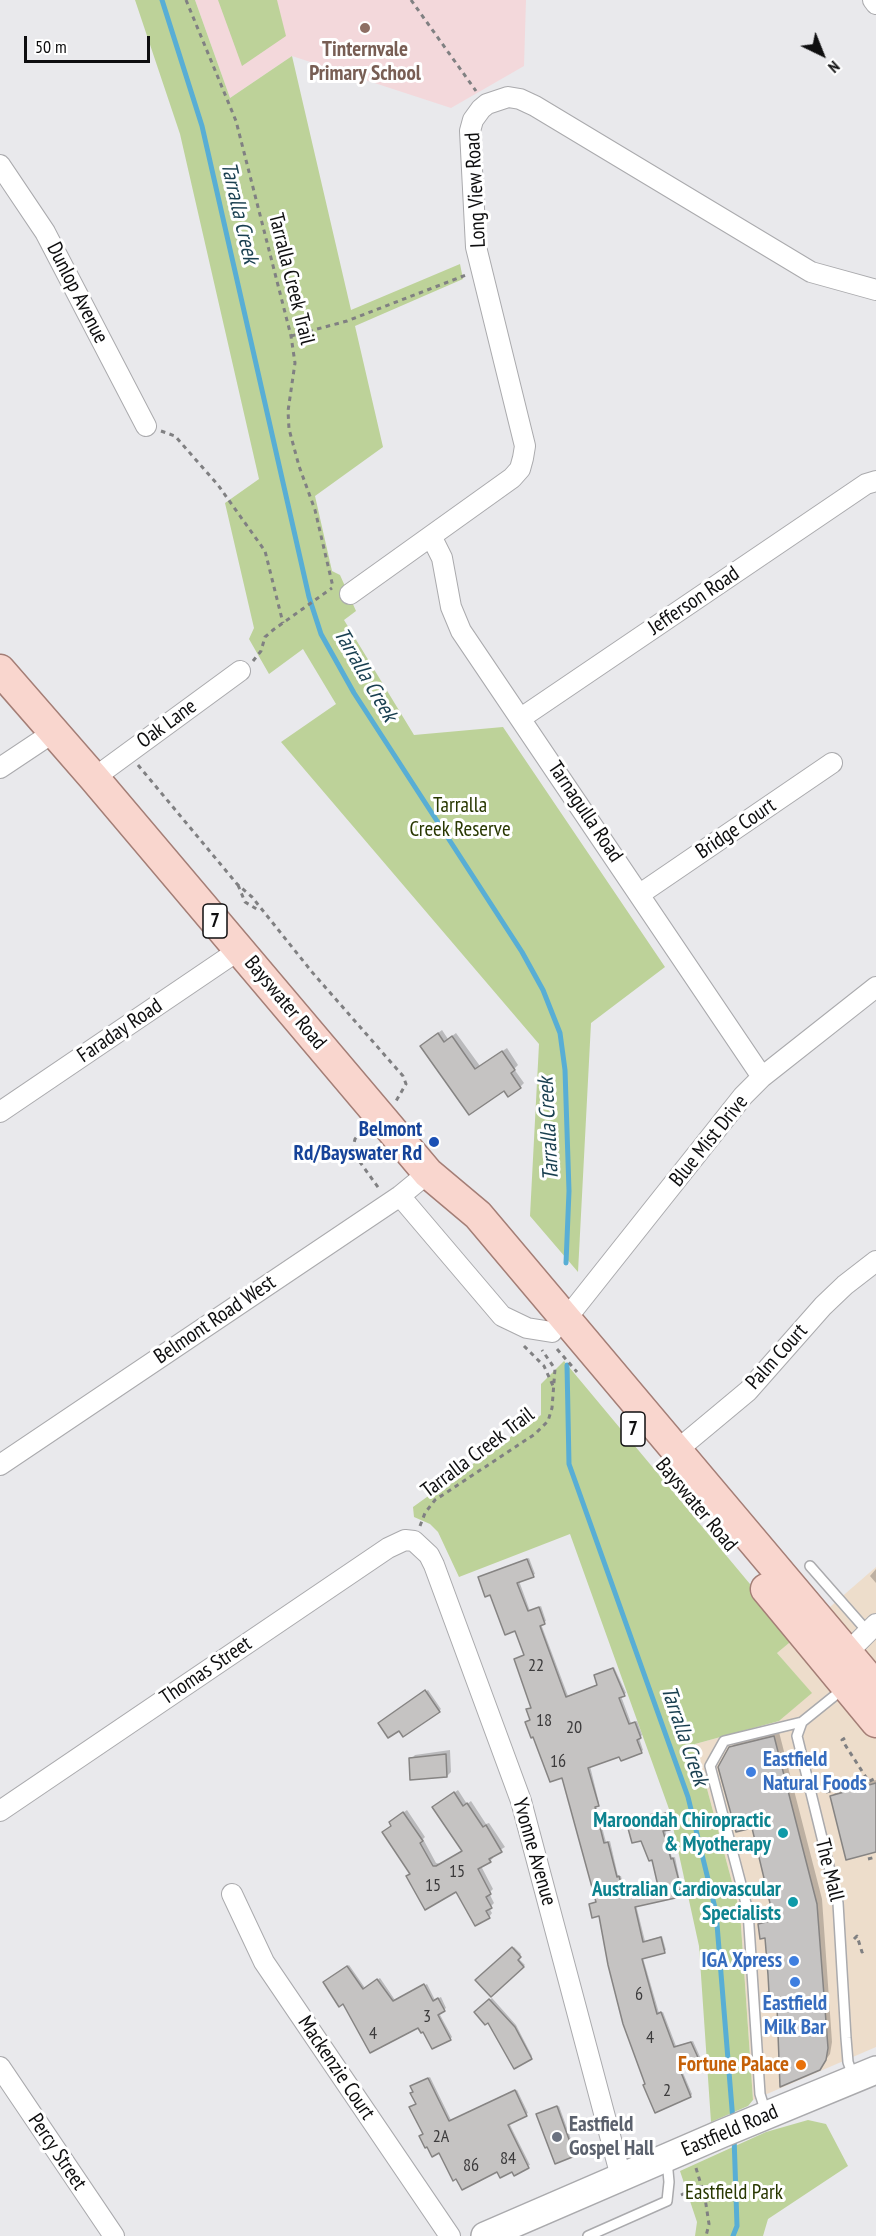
<!DOCTYPE html>
<style>
body{margin:0}
#map{position:relative;width:876px;height:2236px;overflow:hidden;background:#e9e9ec;font-family:"PT Sans Narrow",sans-serif}
canvas{display:block}
.north{position:absolute;left:792px;top:24px;width:60px;height:60px;-webkit-text-stroke:4px #fff;paint-order:stroke;rotate:137deg;font-size:16px;font-weight:700;line-height:24px;text-align:center;color:#0e0e0f}
.north::after{content:'';display:block;margin:auto;width:21px;height:27px;background:#0e0e0f;clip-path:polygon(50% 0,100% 100%,50% 72%,0 100%)}
.scale{position:absolute;left:24px;top:36px;width:126px;height:27px;box-sizing:border-box;border:3px solid #0e0e0f;border-top:0;padding-left:8px;font-size:18px;line-height:21px;white-space:nowrap;color:#0e0e0f;-webkit-text-stroke:4px #fff;paint-order:stroke}
</style>
<div id="map">
<canvas width="876" height="2236"></canvas>
<div class="north">N</div>
<div class="scale">50 m</div>
</div>
<script>
const c = document.querySelector('canvas').getContext('2d');
c.lineJoin = 'round';
function fillPath(path, color) { c.fillStyle = color; c.fill(path, 'evenodd'); }
const poly = rows => new Path2D(rows.map(r => 'M' + r).join(''));
function trace(path, color, width, dash) { c.strokeStyle = color; c.lineWidth = width; c.lineCap = dash ? 'butt' : 'round'; c.setLineDash(dash || []); c.stroke(path); }
function drawText(font, color, halo, rows, align = 'center') {
  c.font = font + ' "PT Sans Narrow",sans-serif'; c.lineWidth = 6; c.setLineDash([]); c.textBaseline = 'middle'; c.strokeStyle = halo; c.fillStyle = color; for (const [text, x, y, turn = 0] of rows) {
    c.save(); c.translate(x, y); c.rotate((+turn || 0) * Math.PI / 180); c.textAlign = isNaN(turn) ? turn : align; if (halo) c.strokeText(text, 0, 0); c.fillText(text, 0, 0); c.restore();
  }
}
const commercial = poly([
 [876,1567,876,2047,753,2100,740,1912,695,1744,779,1721,811,1693,777,1653]
]);
const education = poly([
 [195,0,526,0,524,66,451,108,292,56,230,98]
]);
const green = poly([
 [135,0,195,0,230,98,292,56,351,310,460,264,463,279,355,326,383,447,315,496,332,571,340,575,356,611,344,620,414,735,503,727,665,967,591,1023,578,1272,530,1216,539,1044,281,742,336,704,303,649,269,674,249,639,254,628,225,503,259,479,180,134],
 [218,0,277,0,286,36,242,66],
 [564,1361,795,1638,777,1653,812,1693,779,1721,695,1744,740,1912,753,2100,748,2106,711,2122,699,1946,669,1809,570,1534,459,1577,438,1532,430,1524,414,1517,413,1507,541,1415,541,1384],
 [808,2120,826,2124,848,2166,768,2219,763,2236,695,2236,697,2222,680,2171,766,2132]
]);
const shadow = poly([
 [442,1030,448,1039,456,1033,480,1066,507,1048,518,1065,514,1069,524,1083,520,1087,504,1089,426,1042],
 [529,1558,535,1574,519,1581,530,1611,541,1606,546,1621,541,1624,568,1696,599,1684,597,1674,614,1667,626,1693,621,1696,631,1723,637,1721,642,1735,639,1738,643,1750,641,1752,622,1759,620,1755,590,1766,599,1803,596,1805,606,1842,610,1841,618,1876,621,1876,625,1894,660,1885,653,1858,628,1822,659,1812,660,1814,667,1812,671,1827,665,1830,672,1858,675,1857,681,1886,679,1888,681,1894,636,1905,645,1941,662,1936,666,1950,643,1958,659,2013,663,2012,676,2046,693,2041,701,2059,681,2068,692,2094,691,2096,647,2083,600,1915,590,1905,598,1902,563,1776,528,1710,532,1707,516,1659,525,1655,516,1629,479,1577],
 [876,1569,876,1583,870,1576],
 [428,1690,441,1709,439,1711,403,1735,399,1729,381,1722],
 [779,1732,822,1899,832,2042,830,2054,819,2069,778,2005,763,1994,771,1989,766,1936,759,1925,764,1920,775,1917,731,1748,736,1742],
 [450,1750,451,1772,447,1776,411,1759,415,1755],
 [876,1780,876,1850,831,1797,837,1791],
 [458,1790,467,1804,471,1801,486,1824,489,1823,505,1847,492,1855,493,1858,490,1861,481,1866,493,1889,489,1893,494,1903,489,1908,492,1913,489,1917,457,1890,408,1876,411,1873,393,1825,394,1819,407,1810,425,1837,423,1839,436,1863,441,1864,464,1850,438,1804],
 [514,1947,521,1954,518,1958,525,1965,491,1995,478,1980],
 [349,1965,365,1988,380,1978,395,2000,427,1984,435,2000,441,1997,446,2008,439,2013,452,2037,450,2039,418,2026,344,2002,326,1981],
 [492,1998,516,2025,532,2056,531,2058,489,2020,476,2012],
 [430,2077,451,2120,517,2090,528,2113,509,2123,530,2165,513,2170,498,2170,439,2151,424,2134,413,2106,417,2103,414,2085],
 [559,2106,576,2153,556,2162,539,2113]
]);
const stream = poly([
 [162,0,202,126,309,597,321,634,354,693,522,952,543,990,560,1033,565,1070,569,1191,566,1263],
 [567,1365,569,1464,688,1797,716,1912,733,2121],
 [733,2236,737,2226,734,2136]
]);
const building = poly([
 [438,1033,444,1042,452,1036,475,1069,502,1051,515,1070,511,1073,521,1088,508,1097,504,1091,469,1115,420,1046,438,1033],
 [527,1559,534,1577,517,1583,528,1611,539,1607,545,1624,540,1626,566,1697,597,1685,594,1675,613,1668,625,1696,619,1698,629,1724,635,1722,641,1738,637,1740,642,1753,621,1761,619,1757,588,1768,599,1806,595,1807,604,1843,608,1842,617,1877,619,1876,624,1895,658,1886,652,1860,649,1861,641,1841,632,1843,626,1821,657,1813,658,1815,666,1813,670,1830,663,1831,671,1859,673,1858,681,1889,678,1890,680,1897,635,1907,643,1942,661,1937,665,1953,642,1959,657,2014,661,2012,674,2047,691,2042,700,2062,680,2070,691,2097,655,2113,643,2085,645,2084,623,2024,608,1965,599,1916,592,1918,589,1904,596,1902,562,1778,550,1782,533,1737,531,1738,525,1722,530,1720,526,1709,531,1708,514,1659,524,1655,515,1631,505,1635,490,1595,485,1597,478,1577,527,1559],
 [425,1690,440,1712,403,1737,399,1731,388,1738,378,1723,425,1690],
 [774,1736,817,1904,828,2048,826,2060,820,2070,780,2087,777,2007,763,2007,762,1994,769,1993,768,1975,765,1938,760,1939,758,1924,774,1920,752,1828,736,1832,718,1767,729,1747,774,1736],
 [446,1754,447,1777,410,1780,409,1758,446,1754],
 [876,1783,876,1852,846,1860,830,1796,876,1783],
 [454,1792,463,1806,467,1803,483,1827,486,1825,502,1852,489,1859,491,1862,478,1869,491,1894,486,1897,492,1908,486,1911,490,1918,475,1926,456,1892,425,1910,406,1876,410,1874,382,1832,391,1826,389,1822,403,1812,423,1841,420,1843,433,1866,436,1866,462,1851,432,1807,454,1792],
 [512,1947,521,1957,518,1960,524,1967,491,1997,475,1980,512,1947],
 [347,1966,363,1989,377,1979,393,2001,424,1984,433,2001,438,1998,445,2011,438,2015,451,2040,432,2049,423,2032,421,2033,418,2028,370,2053,343,2004,339,2007,323,1982,347,1966],
 [489,1999,515,2027,532,2059,514,2069,488,2023,485,2025,474,2012,489,1999],
 [428,2078,449,2121,515,2090,527,2116,508,2125,529,2168,514,2176,512,2172,500,2178,497,2172,462,2190,456,2179,453,2181,439,2153,432,2157,427,2147,425,2148,419,2136,423,2134,409,2107,416,2104,410,2093,413,2092,410,2086,428,2078],
 [557,2106,575,2156,555,2164,536,2114,557,2106]
]);
const path = poly([
 [186,0,236,121,291,336,295,363,288,411,289,429,299,466,315,510,333,587],
 [411,0,476,91],
 [291,336,347,321,466,275],
 [161,431,175,436,218,485,265,551,283,623],
 [253,661,261,651,265,637,273,630,332,588],
 [138,765,237,884,252,897,312,972,403,1076,406,1084,396,1101],
 [238,885,245,902,260,911],
 [362,1131,355,1139,352,1151,380,1190],
 [524,1346,544,1366,554,1388],
 [557,1349,577,1372],
 [420,1526,425,1513,435,1500,535,1434,548,1421,552,1408,555,1369,542,1350],
 [845,1738,842,1740,869,1782],
 [826,1792,866,1783,876,1778],
 [868,1859,876,1857],
 [854,1939,857,1936,862,1952,866,1950],
 [696,2168,705,2198,709,2224,706,2236],
 [681,2195,701,2186]
]);
const lane = poly([
 [810,1566,868,1632],
 [840,1686,838,1693,802,1722,797,1736,838,1903,846,2038,848,2062,853,2076],
 [766,2113,760,2094,748,1911,710,1766,724,1741,802,1722],
 [588,2236,667,2201,669,2182,667,2160]
]);
const street = poly([
 [873,0,876,4],
 [0,165,45,232,146,426],
 [431,536,442,558,451,607,461,631,762,1077],
 [350,594,512,478,520,469,523,458,525,446,476,247,470,131,473,120,481,109,487,104,508,97,520,99,535,106,811,272,876,290],
 [521,718,866,484,876,481],
 [0,768,54,732],
 [94,778,240,671],
 [640,894,832,763],
 [0,1112,239,950],
 [400,1196,502,1316,527,1328,552,1332],
 [566,1319,743,1096,762,1077,876,987],
 [676,1451,748,1391,823,1306,845,1285,876,1261],
 [0,1465,400,1196,428,1173],
 [847,1653,876,1624],
 [0,1811,388,1548,405,1540,414,1541,429,1555,434,1565,521,1801,621,2177],
 [232,1894,264,1962,450,2236],
 [0,2067,114,2236]
]);
const secondary = poly([
 [485,2236,721,2134,876,2070]
]);
const primary = poly([
 [0,670,94,778,428,1173,478,1215,876,1687],
 [766,1589,876,1722]
]);
const markers = [
 [365,28,6,"#8d6e63"],
 [434,1142,6,"#1a4fb4"],
 [751,1772,6,"#3f7fe0"],
 [783,1833,6,"#0f9aa8"],
 [793,1902,6,"#0f9aa8"],
 [794,1961,6,"#3f7fe0"],
 [795,1982,6,"#3f7fe0"],
 [801,2065,6,"#e8710a"],
 [557,2137,6,"#6b7280"]
];
const numberNames = [
 ["22",536,1666],
 ["18",544,1721],
 ["20",574,1728],
 ["16",558,1762],
 ["15",457,1872],
 ["15",433,1886],
 ["6",639,1995],
 ["3",427,2017],
 ["4",373,2034],
 ["4",650,2038],
 ["2",667,2091],
 ["2A",441,2137],
 ["84",508,2159],
 ["86",471,2166]
];
const shields = [
 [215,921,24],
 [633,1429,24]
];
const shieldNames = [
 ["7",215,921],
 ["7",633,1429]
];
const educationNames = [
 ["Tinternvale",365,50],
 ["Primary School",365,74]
];
const streetNames = [
 ["Long View Road",476,190,-93],
 ["Tarralla Creek Trail",291,279,76],
 ["Dunlop Avenue",77,293,63],
 ["Jefferson Road",694,601,-34],
 ["Oak Lane",167,724,-36],
 ["Tarnagulla Road",585,812,56],
 ["Bridge Court",736,829,-34],
 ["Bayswater Road",285,1003,50],
 ["Faraday Road",120,1031,-34],
 ["Blue Mist Drive",709,1141,-51],
 ["Belmont Road West",215,1320,-34],
 ["Palm Court",777,1357,-48],
 ["Tarralla Creek Trail",478,1453,-37],
 ["Bayswater Road",696,1505,50],
 ["Thomas Street",206,1671,-34],
 ["Yvonne Avenue",534,1852,74],
 ["The Mall",829,1870,76],
 ["Mackenzie Court",336,2068,56],
 ["Eastfield Road",730,2131,-23],
 ["Percy Street",57,2152,56]
];
const parkNames = [
 ["Tarralla",460,806],
 ["Creek Reserve",460,830],
 ["Eastfield Park",734,2193]
];
const transitNames = [
 ["Belmont",422,1130],
 ["Rd/Bayswater Rd",422,1154]
];
const shopNames = [
 ["Eastfield",763,1760],
 ["Natural Foods",763,1784],
 ["IGA Xpress",782,1961,"right"],
 ["Eastfield",795,2004,"center"],
 ["Milk Bar",795,2028,"center"]
];
const cultureNames = [
 ["Maroondah Chiropractic",771,1821],
 ["& Myotherapy",771,1845],
 ["Australian Cardiovascular",781,1890],
 ["Specialists",781,1914]
];
const foodNames = [
 ["Fortune Palace",789,2065]
];
const worshipNames = [
 ["Eastfield",569,2125],
 ["Gospel Hall",569,2149]
];
const waterNames = [
 ["Tarralla Creek",239,213,77],
 ["Tarralla Creek",365,675,60],
 ["Tarralla Creek",549,1129,-93],
 ["Tarralla Creek",684,1736,71]
];
fillPath(commercial, '#edddcb');
fillPath(education, '#f3d8db');
fillPath(green, '#bdd299');
fillPath(shadow, '#0003');
trace(stream, '#58aed5', 5);
fillPath(building, '#c5c3c2');
trace(building, '#868483', 1.5);
trace(lane, '#aaaaad', 12);
trace(street, '#aaaaad', 22);
trace(secondary, '#aaaaad', 30);
trace(primary, '#a47e76', 33);
trace(path, '#808082', 3, [4.5, 4.5]);
trace(lane, '#fff', 9);
trace(street, '#fff', 20);
trace(secondary, '#fff', 27);
trace(primary, '#f9d6ce', 30);
for (const [x, y, r, color] of markers) { const dot = new Path2D(); dot.arc(x, y, r, 0, 2 * Math.PI); c.fillStyle = color; c.fill(dot); trace(dot, '#fff', 2); }
drawText('18px', '#3c3b3c', null, numberNames);
for (const [x, y, w] of shields) { const box = new Path2D(); box.roundRect(x - w / 2, y - 17, w, 34, 4.5); c.fillStyle = '#fff'; c.fill(box); trace(box, '#0e0e0f', 1.5); }
drawText('bold 20px', '#0e0e0f', null, shieldNames);
drawText('bold 21px', '#785e54', '#fff', educationNames);
drawText('21px', '#0e0e0f', '#fff', streetNames);
drawText('21px', '#283700', '#fff', parkNames);
drawText('bold 21px', '#164399', '#fff', transitNames, 'right');
drawText('bold 21px', '#366cbe', '#fff', shopNames, 'left');
drawText('bold 21px', '#0d838f', '#fff', cultureNames, 'right');
drawText('bold 21px', '#c56008', '#fff', foodNames, 'right');
drawText('bold 21px', '#5b616d', '#fff', worshipNames, 'left');
drawText('italic 22px', '#193f50', '#fff', waterNames);
</script>
